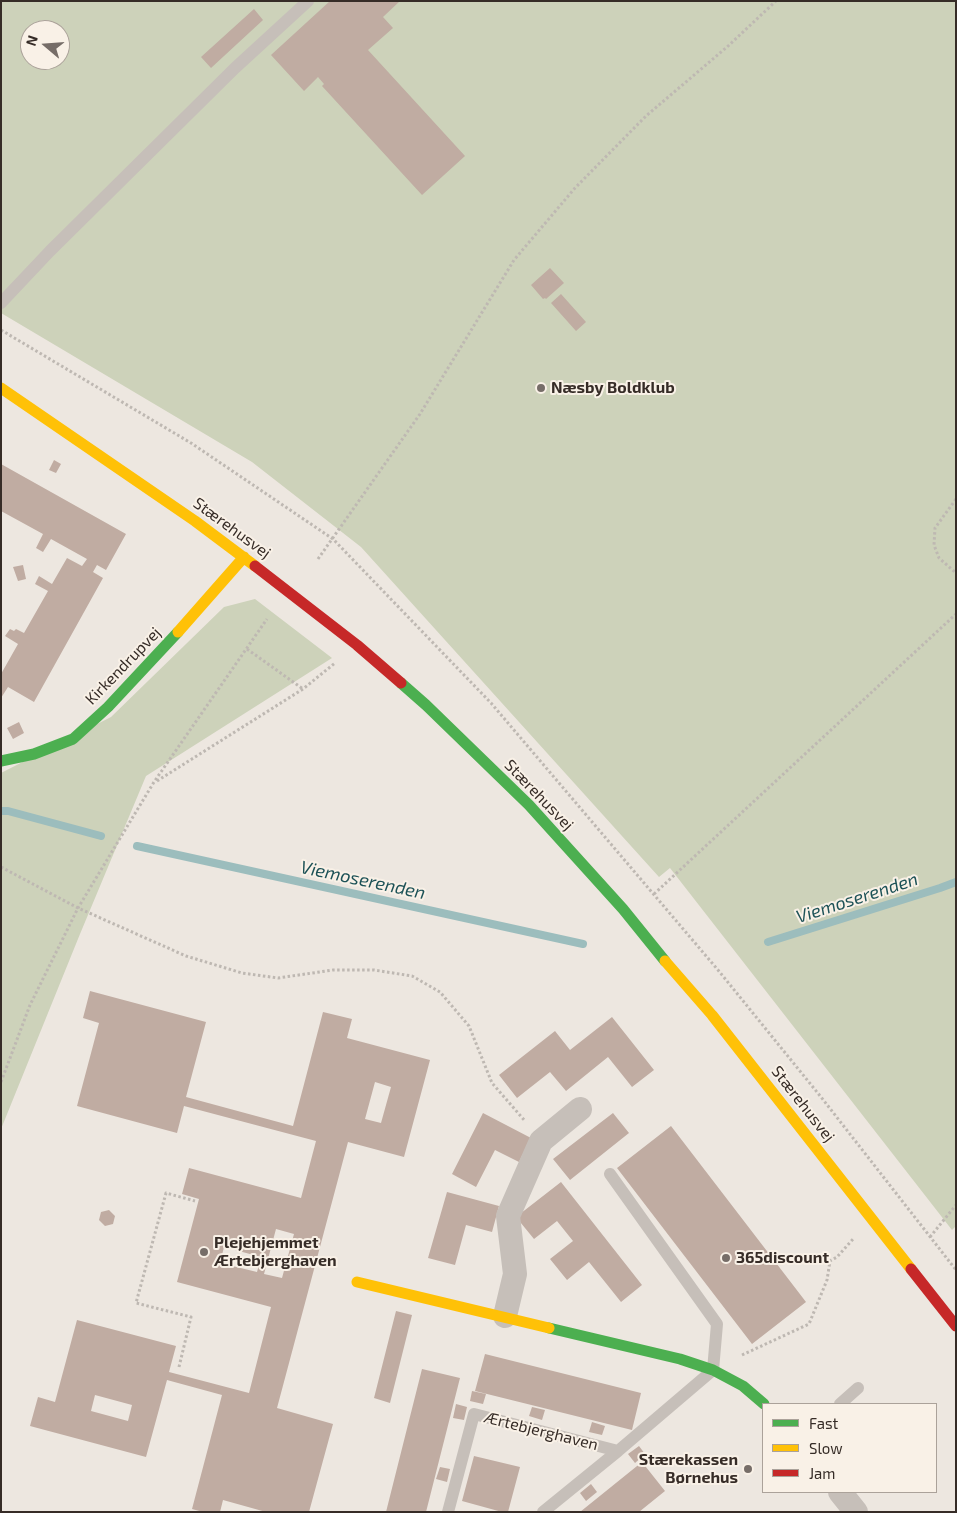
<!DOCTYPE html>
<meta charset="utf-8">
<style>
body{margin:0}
#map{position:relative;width:957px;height:1513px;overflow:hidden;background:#ede7e0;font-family:"Exo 2",sans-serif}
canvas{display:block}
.frame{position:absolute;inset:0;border:2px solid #362c27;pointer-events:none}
.legend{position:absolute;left:762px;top:1403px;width:175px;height:90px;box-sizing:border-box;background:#f9f1e7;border:1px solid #aba29a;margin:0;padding:6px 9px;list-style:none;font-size:15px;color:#362c27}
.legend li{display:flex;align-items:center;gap:10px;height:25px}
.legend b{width:25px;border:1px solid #aba29a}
.north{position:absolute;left:20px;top:20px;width:50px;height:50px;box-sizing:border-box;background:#f9f1e7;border:1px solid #aba29a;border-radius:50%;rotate:288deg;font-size:14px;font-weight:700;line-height:20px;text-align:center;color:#362c27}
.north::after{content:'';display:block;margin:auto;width:18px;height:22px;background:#766d68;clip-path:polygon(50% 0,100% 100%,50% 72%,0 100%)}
</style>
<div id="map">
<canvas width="957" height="1513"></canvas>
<div class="frame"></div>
<ul class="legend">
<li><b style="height:6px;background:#4caf50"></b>Fast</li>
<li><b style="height:6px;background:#ffc107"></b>Slow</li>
<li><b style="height:6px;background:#c62828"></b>Jam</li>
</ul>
<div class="north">N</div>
</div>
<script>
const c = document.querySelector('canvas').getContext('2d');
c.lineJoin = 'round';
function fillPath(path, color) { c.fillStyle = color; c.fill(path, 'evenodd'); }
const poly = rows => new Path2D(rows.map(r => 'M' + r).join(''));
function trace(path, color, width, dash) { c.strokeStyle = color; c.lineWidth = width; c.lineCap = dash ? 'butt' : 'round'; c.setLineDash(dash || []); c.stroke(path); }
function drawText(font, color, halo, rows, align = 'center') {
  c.font = font + ' "Exo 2",sans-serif'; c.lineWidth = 4; c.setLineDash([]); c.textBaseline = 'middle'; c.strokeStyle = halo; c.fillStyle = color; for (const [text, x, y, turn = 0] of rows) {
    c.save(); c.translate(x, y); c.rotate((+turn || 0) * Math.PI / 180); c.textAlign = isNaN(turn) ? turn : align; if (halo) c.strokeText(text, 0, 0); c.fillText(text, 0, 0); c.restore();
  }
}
const green = poly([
 [1,1,956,1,956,1226,952,1230,670,868,659,877,361,547,252,462,1,313],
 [30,30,60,30,60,60,30,60],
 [255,599,332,658,146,776,80,934,1,1129,1,773,111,717,224,607]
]);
const stream = poly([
 [1,811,8,811,101,836],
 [137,846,583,944],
 [768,942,940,888,956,882]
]);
const building = poly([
 [330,1,400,1,383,17,393,28,368,50,465,156,422,195,322,86,324,84,318,77,304,91,271,55],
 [254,9,263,20,211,68,201,57],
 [550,268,564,283,546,299,545,298,543,299,531,285],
 [561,294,586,322,576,331,551,303],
 [54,460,61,464,56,473,49,470],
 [1,464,126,534,106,570,97,565,93,572,103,578,34,702,8,687,1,698,1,674,18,644,5,636,10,629,14,631,16,629,24,633,48,591,35,584,39,576,52,584,67,558,82,566,87,559,51,539,43,552,36,548,43,534,1,511],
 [23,565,26,579,18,581,13,567],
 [19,722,24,733,13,739,7,728],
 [90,991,206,1022,186,1097,293,1126,323,1012,352,1019,347,1038,430,1060,404,1157,348,1142,277,1408,333,1424,309,1512,266,1512,223,1500,220,1512,203,1512,192,1509,222,1395,167,1380,146,1457,30,1426,38,1397,55,1402,77,1320,176,1346,169,1372,249,1393,271,1307,177,1282,199,1199,182,1194,189,1168,301,1198,316,1141,184,1106,177,1133,77,1106,99,1023,83,1018],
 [375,1082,391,1087,381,1123,365,1119],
 [276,1229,294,1234,282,1278,264,1274],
 [224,1247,261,1257,257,1272,220,1263],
 [95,1395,132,1405,128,1421,91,1411],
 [612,1017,654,1070,632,1087,608,1057,566,1091,550,1072,517,1098,499,1075,555,1031,570,1050],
 [483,1113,531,1138,519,1162,495,1150,476,1187,452,1174],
 [613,1113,629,1133,570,1180,553,1159],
 [671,1126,806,1302,752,1344,617,1168],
 [561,1182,642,1285,621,1302,589,1262,567,1280,550,1259,573,1241,557,1221,534,1239,516,1217],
 [447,1192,499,1206,492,1232,466,1225,455,1265,428,1258],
 [109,1210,115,1216,113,1224,105,1226,99,1220,101,1212],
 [396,1311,412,1315,390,1403,374,1398],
 [485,1354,641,1393,632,1430,475,1391],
 [422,1369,460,1378,426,1512,386,1512],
 [472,1391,486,1394,483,1404,470,1401],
 [456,1404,467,1407,464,1420,453,1418],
 [532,1407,545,1410,542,1420,529,1416],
 [592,1422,605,1426,602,1435,589,1432],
 [639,1446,645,1454,635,1463,628,1454],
 [474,1456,520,1467,508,1512,502,1512,462,1501],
 [642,1462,665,1491,639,1512,580,1512],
 [440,1467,450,1469,447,1482,436,1479],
 [591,1484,597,1492,586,1501,580,1493]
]);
const path = poly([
 [1,330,191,443,333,539,491,703,718,970,821,1097,956,1270],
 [956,499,935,528,934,545,939,558,956,573],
 [318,559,420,414,514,260,575,188,646,116,727,47,776,1],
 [247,649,303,689],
 [157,781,303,689,335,663],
 [1,867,78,908,186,956,242,973,278,978,333,970,374,970,412,976,440,992,469,1026,492,1083,525,1121],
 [654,894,956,614],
 [1,1082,30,1005,78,908,154,782,267,619],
 [930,1237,956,1205],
 [319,1262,337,1267],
 [742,1355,809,1324,827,1280,830,1261,837,1257,854,1238],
 [179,1367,191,1317,136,1303,166,1193,195,1201]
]);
const lane = poly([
 [1,303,50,251,235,68,308,1],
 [840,1404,858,1388],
 [448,1512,474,1414,618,1451],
 [543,1512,618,1451,713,1370,717,1324,610,1174]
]);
const street = poly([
 [505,1316,515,1274,508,1216,541,1141,580,1109],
 [840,1492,856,1512]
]);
const fast = poly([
 [401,683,426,705,529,805,623,909,665,961],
 [1,761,34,754,73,739,108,707,178,632],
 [549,1328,680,1359,713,1370,743,1386,764,1404]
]);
const slow = poly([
 [1,388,195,521,255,566],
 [178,632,244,557],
 [665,961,712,1015,911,1269],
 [357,1282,549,1328]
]);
const jam = poly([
 [255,566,357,645,401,683],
 [911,1269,956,1326]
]);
const markers = [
 [541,388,5,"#766d68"],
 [204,1252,5,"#766d68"],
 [726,1258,5,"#766d68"],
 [748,1469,5,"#766d68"]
];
const poiNames = [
 ["Næsby Boldklub",551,388],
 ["Plejehjemmet",214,1243],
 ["Ærtebjerghaven",214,1261],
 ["365discount",736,1258],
 ["Stærekassen",738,1460,"right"],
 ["Børnehus",738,1478,"right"]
];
const streetNames = [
 ["Stærehusvej",232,528,36],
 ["Kirkendrupvej",123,666,-46],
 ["Stærehusvej",539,795,46],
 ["Stærehusvej",803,1104,52],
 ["Ærtebjerghaven",541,1431,14]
];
const waterNames = [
 ["Viemoserenden",363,880,12],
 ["Viemoserenden",857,898,-18]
];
fillPath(green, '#cdd2ba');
trace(stream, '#9cbdbd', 8);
fillPath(building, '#c0aca2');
trace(path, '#beb8b2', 3, [2.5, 2.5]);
trace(lane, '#c6bfb9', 12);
trace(street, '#c6bfb9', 24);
trace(fast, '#4caf50', 11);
trace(slow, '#ffc107', 11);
trace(jam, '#c62828', 11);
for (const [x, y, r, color] of markers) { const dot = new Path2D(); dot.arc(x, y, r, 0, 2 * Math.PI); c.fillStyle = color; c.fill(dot); trace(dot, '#f9f1e7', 2); }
drawText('bold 16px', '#362c27', '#f9f1e7', poiNames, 'left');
drawText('16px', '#362c27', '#f9f1e7', streetNames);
drawText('italic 18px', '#1d5257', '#f9f1e7', waterNames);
</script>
